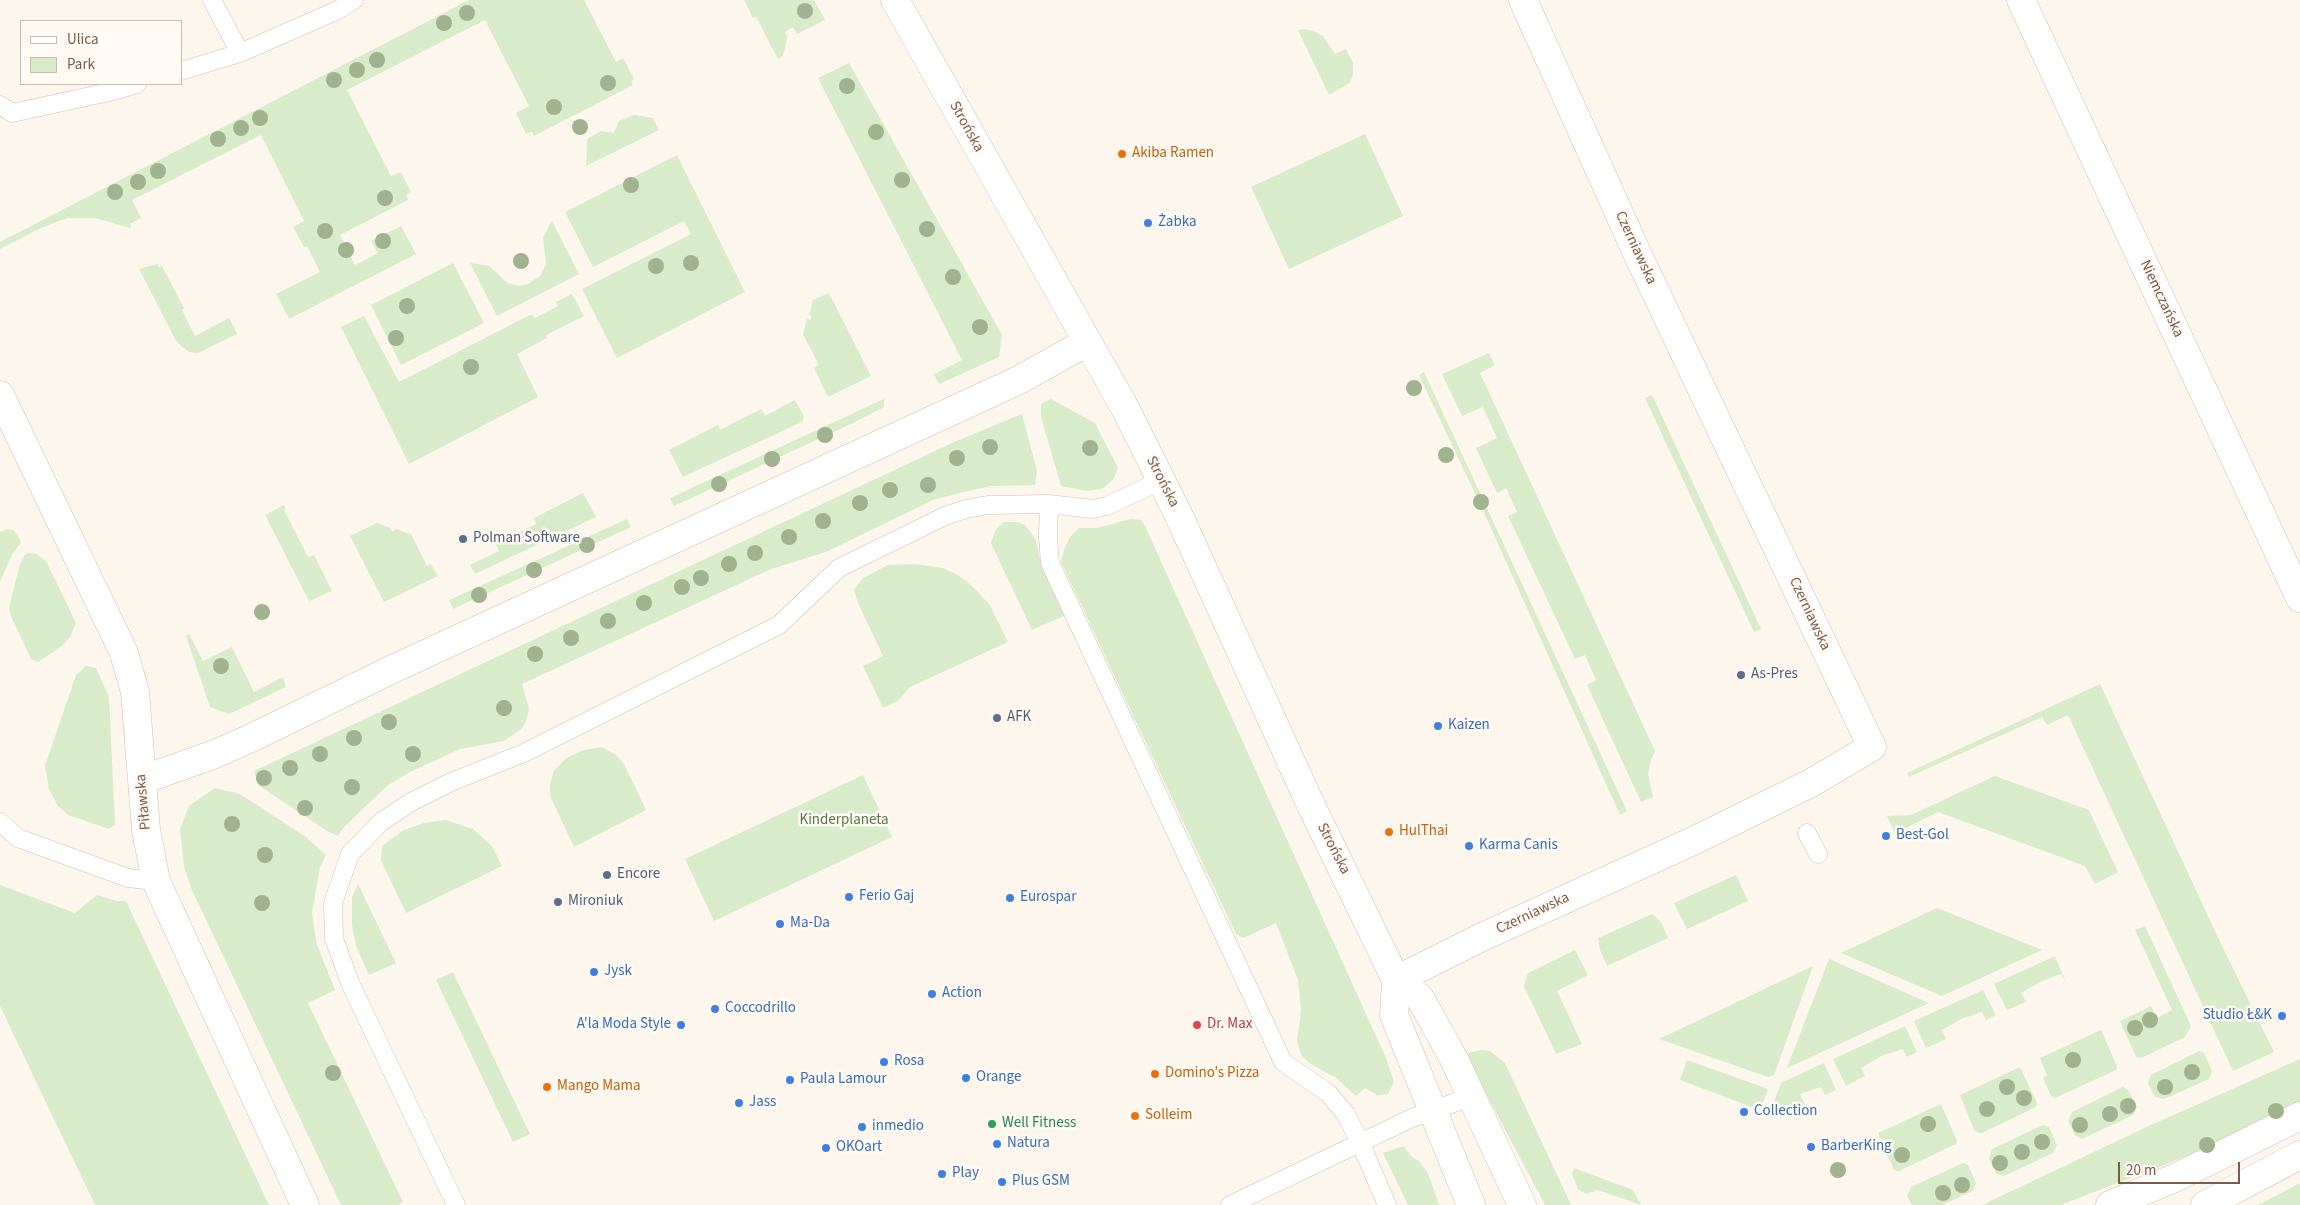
<!DOCTYPE html>
<meta charset="utf-8">
<style>
body{margin:0}
#map{position:relative;width:2300px;height:1205px;overflow:hidden;background:#fdf6ec;font-family:"Source Sans 3",sans-serif}
canvas{display:block}
.legend{position:absolute;left:20px;top:20px;width:162px;height:65px;box-sizing:border-box;background:#fffaf3;border:1px solid #cabbb1;margin:0;padding:6px 9px;list-style:none;font-size:15px;color:#7a5c4d}
.legend li{display:flex;align-items:center;gap:10px;height:25px}
.legend b{width:25px;border:1px solid #cabbb1}
.scale{position:absolute;left:2118px;top:1162px;width:122px;height:22px;box-sizing:border-box;border:2px solid #7a5c4d;border-top:0;padding-left:6px;font-size:15px;line-height:18px;white-space:nowrap;color:#7a5c4d;-webkit-text-stroke:4px #fffaf3;paint-order:stroke}
</style>
<div id="map">
<canvas width="2300" height="1205"></canvas>
<ul class="legend">
<li><b style="height:6px;background:#fff"></b>Ulica</li>
<li><b style="height:14px;background:#d8ecc9"></b>Park</li>
</ul>
<div class="scale">20 m</div>
</div>
<script>
const c = document.querySelector('canvas').getContext('2d');
c.lineJoin = 'round';
function fillPath(path, color) { c.fillStyle = color; c.fill(path, 'evenodd'); }
const poly = rows => new Path2D(rows.map(r => 'M' + r).join(''));
function trace(path, color, width, dash) { c.strokeStyle = color; c.lineWidth = width; c.lineCap = dash ? 'butt' : 'round'; c.setLineDash(dash || []); c.stroke(path); }
function drawText(font, color, halo, rows, align = 'center') {
  c.font = font + ' "Source Sans 3",sans-serif'; c.lineWidth = 5; c.setLineDash([]); c.textBaseline = 'middle'; c.strokeStyle = halo; c.fillStyle = color; for (const [text, x, y, turn = 0] of rows) {
    c.save(); c.translate(x, y); c.rotate((+turn || 0) * Math.PI / 180); c.textAlign = isNaN(turn) ? turn : align; if (halo) c.strokeText(text, 0, 0); c.fillText(text, 0, 0); c.restore();
  }
}
const green = poly([
 [469,0,584,0,616,62,623,58,634,79,631,81,633,85,534,136,532,131,526,134,516,113,529,106,485,20,347,90,391,176,401,172,411,192,406,195,408,200,340,235,355,265,378,253,371,241,401,226,416,254,289,319,276,294,320,272,307,246,304,247,293,227,304,221,261,135,132,200,141,218,130,224,131,227,130,228,95,218,67,218,41,228,0,249,0,242],
 [744,0,814,0,825,20,797,34,793,27,785,32,787,38,783,56,778,59,756,17,753,18],
 [1303,29,1314,31,1323,36,1335,54,1346,49,1353,63,1353,74,1350,83,1329,95,1298,30],
 [849,63,1002,335,999,357,939,384,934,374,962,360,818,78],
 [634,115,653,118,659,130,586,166,587,139,601,131,614,133,619,121],
 [1365,134,1403,216,1289,269,1251,187],
 [677,155,745,292,617,358,582,289,691,234,684,221,593,267,565,212],
 [552,221,579,274,497,316,470,263,489,266,508,283,519,286,528,284,540,276,546,264,543,237],
 [453,263,484,323,401,365,371,305],
 [158,264,159,267,162,266,184,308,182,310,195,336,229,318,237,334,198,353,189,352,181,346,175,339,139,269],
 [829,293,871,376,828,397,814,368,819,365,803,334,807,319,811,320,811,316,809,315,813,300],
 [572,294,584,316,546,335,547,338,517,354,538,397,409,464,341,327,364,316,399,382,532,314,535,318,558,306,556,302],
 [1489,353,1495,365,1480,373,1655,751,1651,760,1648,773,1653,797,1641,802,1587,685,1596,680,1585,655,1575,659,1508,516,1517,512,1506,488,1497,493,1476,448,1497,438,1483,407,1462,416,1442,374],
 [1424,372,1627,811,1620,815,1481,506,1419,375],
 [1652,395,1761,629,1754,632,1645,398],
 [884,399,884,407,853,423,674,506,670,498],
 [1051,399,1095,423,1118,468,1113,480,1102,489,1088,491,1061,486,1041,417,1041,404],
 [795,400,804,416,802,422,683,477,669,450,718,425,720,430,761,409,765,416],
 [1022,414,1037,471,1035,485,991,486,963,492,933,500,826,552,771,569,522,684,529,709,525,724,521,729,504,741,460,749,408,773,387,786,344,827,338,836,327,831,258,785,254,771,952,443],
 [583,493,596,517,475,574,470,565,499,551,496,544,536,524,534,518],
 [284,505,286,509,284,510,308,557,314,555,332,591,309,601,265,515],
 [627,519,631,527,453,609,449,600],
 [1131,519,1141,520,1145,526,1386,1058,1394,1082,1388,1094,1377,1095,1365,1088,1356,1096,1336,1078,1309,1063,1301,1055,1297,1040,1301,1011,1298,980,1276,923,1243,938,1236,934,1061,562,1064,550,1070,537,1079,528,1096,528],
 [1004,522,1017,522,1025,525,1035,538,1042,567,1064,616,1032,630,991,543,996,529],
 [377,523,391,528,392,532,396,529,411,534,427,566,431,564,438,576,384,602,350,536],
 [7,529,13,530,17,534,21,542,12,555,0,582,0,532],
 [29,553,36,554,46,561,76,623,70,637,62,646,38,662,31,659,10,614,9,607,20,564,25,554],
 [914,564,943,568,958,575,971,585,990,605,1008,642,910,687,898,701,883,708,863,666,883,656,858,603,854,590,863,578,888,565],
 [189,634,203,661,232,647,254,692,283,677,286,687,229,714,210,707,186,636],
 [86,666,96,668,109,697,115,825,109,829,68,815,58,806,49,789,45,766,76,675],
 [2100,684,2222,946,2274,1052,2233,1071,2068,715,2047,725,2042,717,1909,777,1907,773],
 [602,747,616,755,624,764,646,810,574,847,550,796,550,784,554,771,566,758,584,750],
 [863,775,892,837,714,921,685,859],
 [1995,776,2089,810,2118,872,2095,884,2085,866,1938,812,1895,833,1887,816,1911,815],
 [215,788,240,794,306,837,326,855,320,867,312,913,317,945,335,990,308,1003,403,1202,397,1205,341,1205,191,888,184,867,180,829,189,806],
 [446,820,473,829,492,846,502,866,406,913,381,860,382,846,404,830,424,823],
 [1736,875,1748,901,1687,929,1674,903],
 [358,884,396,963,369,975,356,946,352,925,352,897],
 [0,885,75,913,97,895,116,901,126,901,269,1205,95,1205,0,1006],
 [1937,908,2042,950,1942,996,1841,953],
 [1652,914,1661,922,1668,938,1607,966,1600,950,1598,938],
 [2145,926,2191,1026,2185,1037,2141,1058,2136,1057,2120,1021,2151,1006,2157,1018,2172,1010,2135,930],
 [1575,950,1588,975,1557,991,1582,1044,1556,1054,1524,986,1528,973],
 [2055,956,2066,982,2061,974,2040,982,2021,993,2026,1002,2007,1010,1994,984],
 [1829,959,1929,1003,1787,1068],
 [1813,966,1774,1075,1768,1077,1659,1039],
 [453,972,530,1134,513,1142,436,980],
 [1983,990,1996,1015,1986,1020,1982,1012,1961,1019,1942,1030,1946,1039,1926,1048,1914,1021],
 [1905,1026,1917,1052,1907,1057,1903,1049,1881,1056,1861,1068,1865,1076,1846,1086,1833,1059],
 [2101,1030,2117,1066,2116,1070,2055,1098,2051,1096,2043,1078,2047,1075,2040,1058],
 [1481,1050,1490,1051,1505,1063,1571,1205,1545,1205,1465,1054],
 [2199,1051,2204,1053,2212,1071,2209,1079,2164,1099,2155,1097,2148,1083,2151,1075],
 [2300,1059,2300,1102,2197,1152,2061,1205,1982,1205,2151,1125],
 [1687,1060,1768,1089,1760,1110,1680,1080],
 [1824,1063,1836,1090,1825,1095,1821,1087,1800,1094,1805,1105,1781,1116,1774,1102,1781,1083],
 [2020,1067,2037,1103,2036,1107,1982,1133,1975,1132,1960,1095],
 [2123,1087,2128,1090,2137,1107,2133,1115,2082,1139,2075,1135,2068,1121,2072,1112],
 [1941,1104,1957,1141,1956,1144,1899,1171,1894,1170,1878,1133],
 [2043,1125,2049,1127,2057,1145,2053,1153,2004,1176,1997,1174,1989,1159,1992,1149],
 [1404,1146,1412,1157,1419,1161,1428,1173,1439,1205,1408,1205,1383,1153],
 [1963,1163,1968,1165,1976,1183,1973,1191,1942,1205,1912,1205,1907,1196,1911,1187],
 [1574,1168,1633,1190,1641,1205,1598,1190,1586,1194,1578,1189,1572,1174],
 [2300,1183,2300,1205,2258,1205]
]);
const service = poly([
 [212,0,240,53],
 [181,71,240,53,338,10,354,0],
 [0,105,12,113,109,92,137,84],
 [1049,504,1048,537,1050,563,1283,1062,1328,1093,1345,1113,1360,1142,1387,1205],
 [0,822,18,838,128,878,156,881],
 [1807,833,1818,854],
 [456,1205,351,985,334,939,333,903,350,854,381,822,411,802,451,782,524,753,779,625,839,568,945,516,966,509,988,505,1049,504,1092,509,1107,506,1162,480],
 [1230,1205,1412,1118,1470,1097]
]);
const minor = poly([
 [895,0,1125,408,1179,516,1309,801,1396,980,1394,1015,1471,1205],
 [2021,0,2300,598],
 [0,395,124,653,135,692,146,830,156,881,305,1205],
 [142,780,215,754,249,739,395,668,1019,380,1087,342],
 [1396,980,1480,938,1691,842,1811,783,1872,747,1637,253,1523,0],
 [1396,980,1420,998,1454,1059,1522,1205]
]);
const tertiary = poly([
 [2110,1205,2177,1177,2300,1116],
 [2205,1205,2300,1155]
]);
const trees = [
 [805,11],
 [467,13],
 [444,23],
 [377,60],
 [357,70],
 [334,80],
 [608,83],
 [847,86],
 [554,107],
 [260,118],
 [580,127],
 [241,128],
 [876,132],
 [218,139],
 [158,171],
 [902,180],
 [138,182],
 [631,185],
 [115,192],
 [385,198],
 [927,229],
 [325,231],
 [383,241],
 [346,250],
 [521,261],
 [691,263],
 [656,266],
 [953,277],
 [407,306],
 [980,327],
 [396,338],
 [471,367],
 [1414,388],
 [825,435],
 [990,447],
 [1090,448],
 [1446,455],
 [957,458],
 [772,459],
 [719,484],
 [928,485],
 [890,490],
 [1481,502],
 [860,503],
 [823,521],
 [789,537],
 [587,545],
 [755,553],
 [729,564],
 [534,570],
 [701,578],
 [682,587],
 [479,595],
 [644,603],
 [262,612],
 [608,621],
 [571,638],
 [535,654],
 [221,666],
 [504,708],
 [389,722],
 [354,738],
 [320,754],
 [413,754],
 [290,768],
 [264,778],
 [352,787],
 [305,808],
 [232,824],
 [265,855],
 [262,903],
 [2150,1020],
 [2135,1028],
 [2073,1060],
 [2192,1072],
 [333,1073],
 [2007,1087],
 [2165,1087],
 [2024,1098],
 [2128,1106],
 [1987,1109],
 [2276,1111],
 [2110,1114],
 [1928,1124],
 [2080,1125],
 [2042,1142],
 [2207,1145],
 [2022,1152],
 [1902,1155],
 [2000,1163],
 [1838,1170],
 [1962,1185],
 [1943,1193]
];
const markers = [
 [1122,154,5,"#e8710a"],
 [1148,223,5,"#3f7fe0"],
 [463,539,5,"#5c6f8a"],
 [1741,675,5,"#5c6f8a"],
 [997,718,5,"#5c6f8a"],
 [1438,726,5,"#3f7fe0"],
 [1389,832,5,"#e8710a"],
 [1886,836,5,"#3f7fe0"],
 [1469,846,5,"#3f7fe0"],
 [607,875,5,"#5c6f8a"],
 [849,897,5,"#3f7fe0"],
 [1010,898,5,"#3f7fe0"],
 [558,902,5,"#5c6f8a"],
 [780,924,5,"#3f7fe0"],
 [594,972,5,"#3f7fe0"],
 [932,994,5,"#3f7fe0"],
 [715,1009,5,"#3f7fe0"],
 [2282,1016,5,"#3f7fe0"],
 [681,1025,5,"#3f7fe0"],
 [1197,1025,5,"#e0444e"],
 [884,1062,5,"#3f7fe0"],
 [1155,1074,5,"#e8710a"],
 [966,1078,5,"#3f7fe0"],
 [790,1080,5,"#3f7fe0"],
 [547,1087,5,"#e8710a"],
 [739,1103,5,"#3f7fe0"],
 [1744,1112,5,"#3f7fe0"],
 [1135,1116,5,"#e8710a"],
 [992,1124,5,"#2e9e5b"],
 [862,1127,5,"#3f7fe0"],
 [997,1144,5,"#3f7fe0"],
 [1811,1147,5,"#3f7fe0"],
 [826,1148,5,"#3f7fe0"],
 [942,1174,5,"#3f7fe0"],
 [1002,1182,5,"#3f7fe0"]
];
const streetNames = [
 ["Strońska",966,127,61],
 ["Czerniawska",1635,248,65],
 ["Niemczańska",2161,299,65],
 ["Strońska",1162,482,63],
 ["Czerniawska",1809,614,65],
 ["Piławska",144,802,-95],
 ["Strońska",1333,849,63],
 ["Czerniawska",1533,914,-25]
];
const foodNames = [
 ["Akiba Ramen",1132,154],
 ["HulThai",1399,832],
 ["Domino's Pizza",1165,1074],
 ["Mango Mama",557,1087],
 ["Solleim",1145,1116]
];
const shopNames = [
 ["Żabka",1158,223],
 ["Kaizen",1448,726],
 ["Best-Gol",1896,836],
 ["Karma Canis",1479,846],
 ["Ferio Gaj",859,897],
 ["Eurospar",1020,898],
 ["Ma-Da",790,924],
 ["Jysk",604,972],
 ["Action",942,994],
 ["Coccodrillo",725,1009],
 ["Studio Ł&K",2272,1016,"right"],
 ["A'la Moda Style",671,1025,"right"],
 ["Rosa",894,1062],
 ["Orange",976,1078],
 ["Paula Lamour",800,1080],
 ["Jass",749,1103],
 ["Collection",1754,1112],
 ["inmedio",872,1127],
 ["Natura",1007,1144],
 ["BarberKing",1821,1147],
 ["OKOart",836,1148],
 ["Play",952,1174],
 ["Plus GSM",1012,1182]
];
const serviceNames = [
 ["Polman Software",473,539],
 ["As-Pres",1751,675],
 ["AFK",1007,718],
 ["Encore",617,875],
 ["Mironiuk",568,902]
];
const parkNames = [
 ["Kinderplaneta",844,821]
];
const healthNames = [
 ["Dr. Max",1207,1025]
];
const leisureNames = [
 ["Well Fitness",1002,1124]
];
fillPath(green, '#d8ecc9');
trace(service, '#d1beb0', 19);
trace(minor, '#d1beb0', 29);
trace(tertiary, '#d1beb0', 29);
trace(service, '#fff', 18);
trace(minor, '#fff', 28);
trace(tertiary, '#fff', 28);
c.fillStyle = '#a0b28e';
for (const [x, y] of trees) { c.beginPath(); c.arc(x, y, 8, 0, 2 * Math.PI); c.fill(); }
for (const [x, y, r, color] of markers) { const dot = new Path2D(); dot.arc(x, y, r, 0, 2 * Math.PI); c.fillStyle = color; c.fill(dot); trace(dot, '#fffaf3', 2); }
drawText('15px', '#7a5c4d', '#fffaf3', streetNames);
drawText('15px', '#c56008', '#fffaf3', foodNames, 'left');
drawText('15px', '#366cbe', '#fffaf3', shopNames, 'left');
drawText('15px', '#4e5e75', '#fffaf3', serviceNames, 'left');
drawText('15px', '#537a41', '#fffaf3', parkNames);
drawText('15px', '#be3a42', '#fffaf3', healthNames, 'left');
drawText('15px', '#27864d', '#fffaf3', leisureNames, 'left');
</script>
